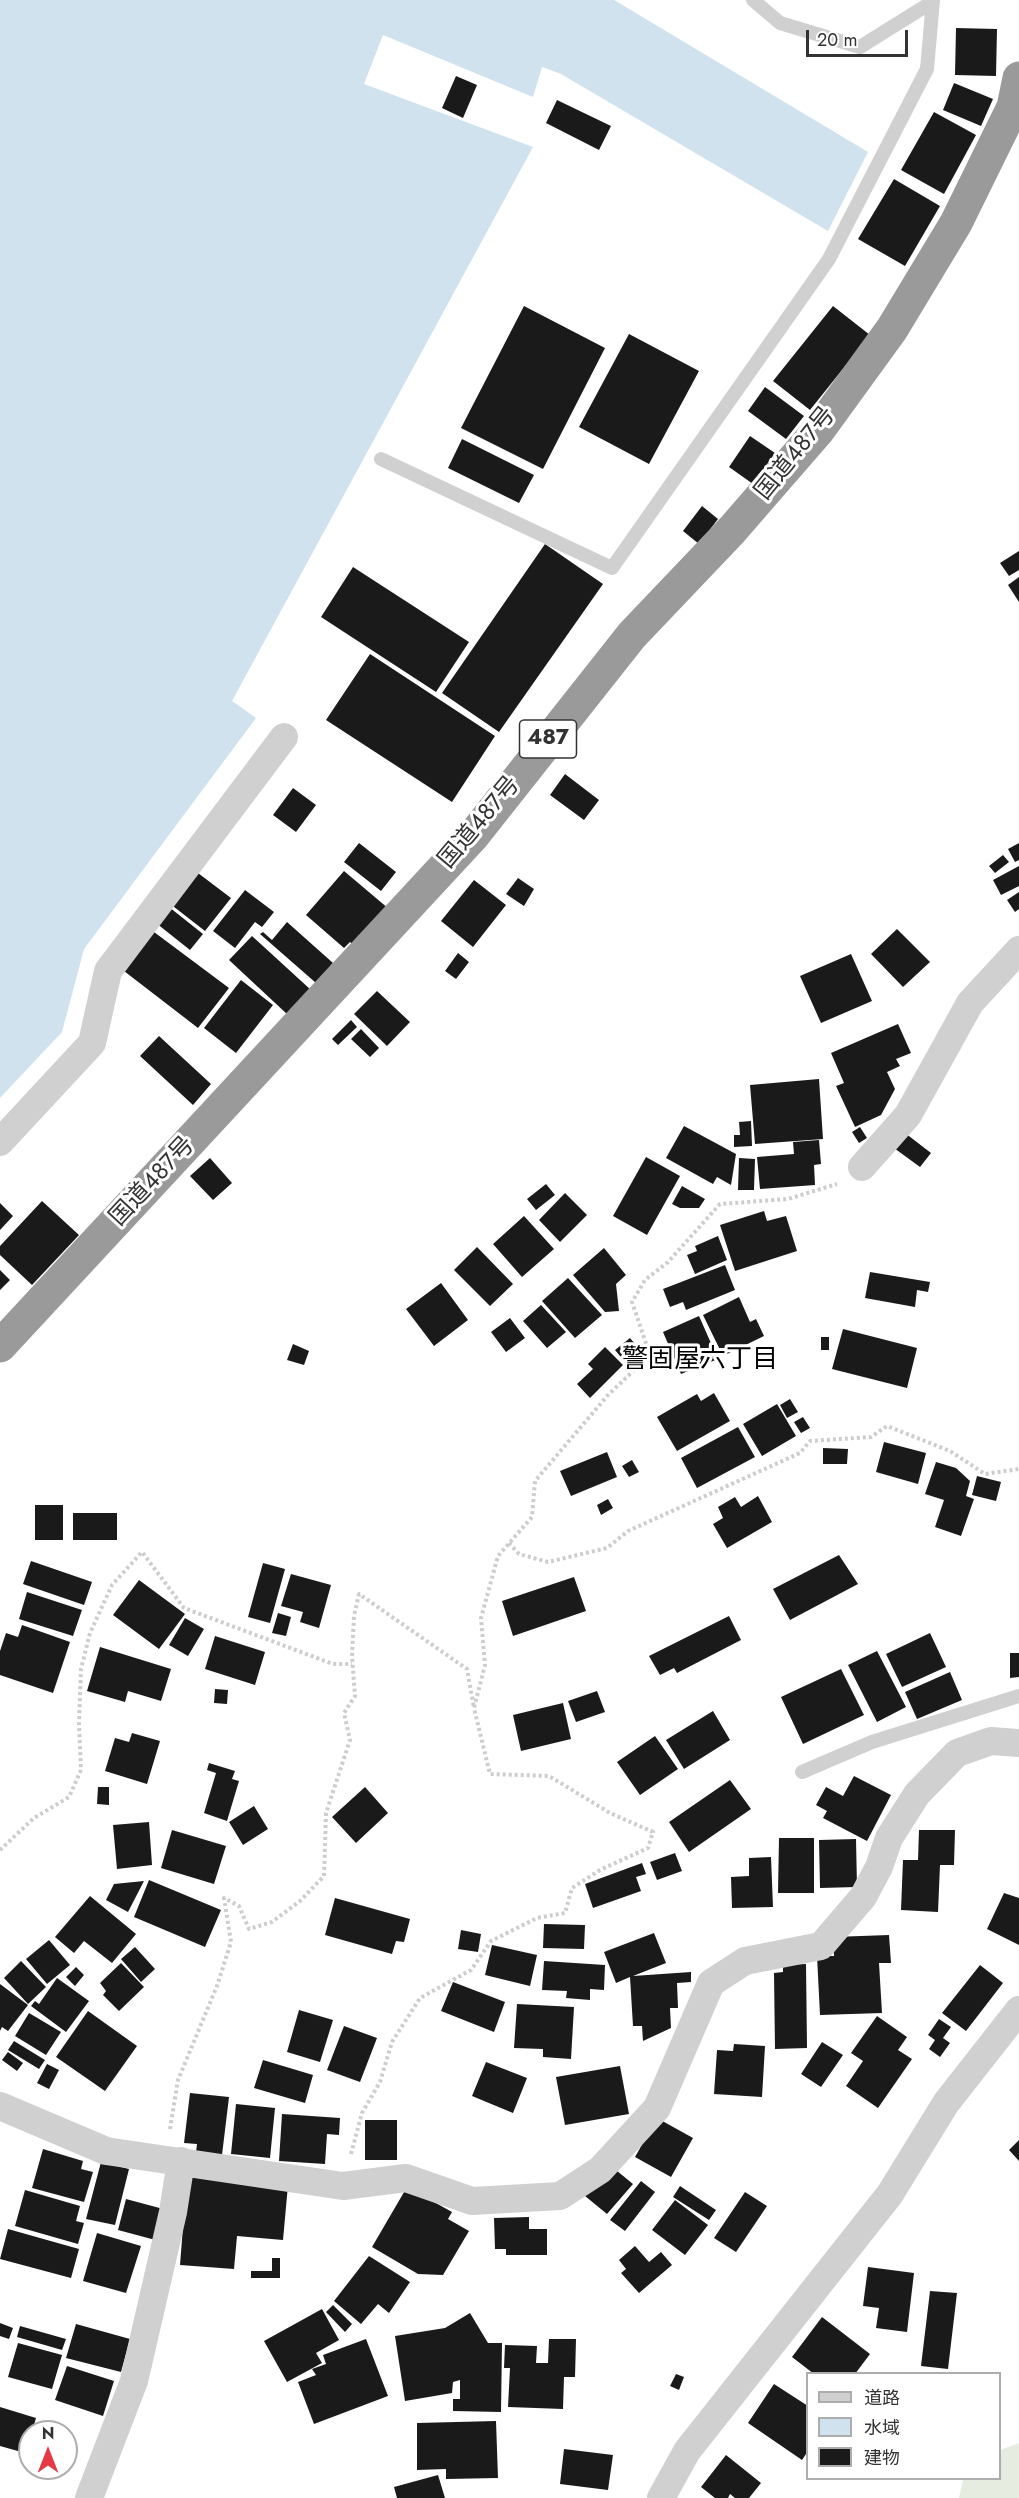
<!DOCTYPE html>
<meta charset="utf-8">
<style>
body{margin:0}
#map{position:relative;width:1019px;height:2498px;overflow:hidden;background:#fff;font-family:Jost,"Noto Sans JP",sans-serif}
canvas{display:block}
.legend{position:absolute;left:806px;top:2372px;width:195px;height:108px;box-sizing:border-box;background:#fff;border:2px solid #adadad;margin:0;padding:8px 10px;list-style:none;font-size:18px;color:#333}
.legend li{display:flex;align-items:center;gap:12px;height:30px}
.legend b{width:30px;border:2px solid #adadad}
.north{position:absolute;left:18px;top:2420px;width:60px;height:60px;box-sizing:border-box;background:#fff;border:2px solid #adadad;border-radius:50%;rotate:0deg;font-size:16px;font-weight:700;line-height:24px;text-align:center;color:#333}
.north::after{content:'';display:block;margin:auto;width:21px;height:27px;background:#e63946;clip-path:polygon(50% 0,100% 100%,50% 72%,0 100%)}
.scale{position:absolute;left:806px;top:30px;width:102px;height:27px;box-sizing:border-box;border:3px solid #333;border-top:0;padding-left:8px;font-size:18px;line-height:21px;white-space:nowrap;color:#333;-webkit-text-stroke:4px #fff;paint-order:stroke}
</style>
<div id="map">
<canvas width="1019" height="2498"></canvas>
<ul class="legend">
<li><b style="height:8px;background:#d0d0d0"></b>道路</li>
<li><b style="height:16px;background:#cfe2ee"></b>水域</li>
<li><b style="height:16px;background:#1a1a1a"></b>建物</li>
</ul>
<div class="north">N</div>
<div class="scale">20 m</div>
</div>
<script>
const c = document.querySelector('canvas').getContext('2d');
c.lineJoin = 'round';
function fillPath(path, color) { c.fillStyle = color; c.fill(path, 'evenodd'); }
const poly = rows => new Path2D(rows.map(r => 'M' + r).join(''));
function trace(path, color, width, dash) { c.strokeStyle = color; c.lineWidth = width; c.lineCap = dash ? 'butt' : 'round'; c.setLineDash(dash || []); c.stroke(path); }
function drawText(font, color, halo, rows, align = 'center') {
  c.font = font + ' Jost,"Noto Sans JP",sans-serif'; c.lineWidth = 6; c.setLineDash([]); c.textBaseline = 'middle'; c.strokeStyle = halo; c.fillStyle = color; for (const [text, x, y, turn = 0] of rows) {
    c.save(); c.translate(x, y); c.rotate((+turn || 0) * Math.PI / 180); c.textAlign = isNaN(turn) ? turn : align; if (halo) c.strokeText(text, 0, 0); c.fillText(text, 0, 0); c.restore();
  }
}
const green = poly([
 [1019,2443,1019,2498,959,2498,963,2479,1000,2478,1000,2450]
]);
const water = poly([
 [0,0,614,0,868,152,828,231,561,74,542,67,533,97,383,35,364,84,533,147,232,701,256,718,84,949,62,1032,0,1098]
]);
const building = poly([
 [956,28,997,29,996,76,955,75],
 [456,76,477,85,463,118,442,108],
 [954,83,993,99,981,126,943,110],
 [557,100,611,126,599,150,546,123],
 [934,112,976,135,944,194,901,170],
 [894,179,940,206,905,266,858,239],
 [524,306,605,348,543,469,461,428],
 [833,306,870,335,810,410,773,381],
 [629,334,699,371,649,464,579,427],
 [765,387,804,416,786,439,748,411],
 [750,436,775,453,753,484,729,467],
 [462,439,534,475,519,503,448,468],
 [702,506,718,519,699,544,683,531],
 [545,544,603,584,499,732,442,693],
 [1019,551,1019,570,1009,576,1000,563],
 [353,567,469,642,436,692,321,617],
 [1019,577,1019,602,1008,585],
 [370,654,495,736,452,802,326,720],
 [565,774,599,800,584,820,550,795],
 [293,788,316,805,296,832,273,815],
 [359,843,396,872,381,891,344,862],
 [1019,843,1019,860,1015,862,1008,849],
 [1003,855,1009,862,995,873,989,866],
 [1019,866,1019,886,1001,895,993,880],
 [194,870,231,898,205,931,169,903],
 [344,871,389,909,357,948,350,942,344,948,306,915],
 [518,878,534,889,524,906,506,894],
 [474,880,506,905,473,947,441,921],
 [245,890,274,912,262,927,255,922,235,948,213,931],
 [1019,892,1019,909,1015,912,1007,900],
 [169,907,203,934,190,950,156,923],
 [287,922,333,963,316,983,260,934,263,932,272,940],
 [897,929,930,962,903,987,871,954],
 [154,932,229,988,198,1028,124,971],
 [252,936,311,990,288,1015,229,960],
 [458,953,469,962,456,979,445,971],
 [851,954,872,1001,821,1023,800,976],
 [241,980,273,1005,236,1053,204,1028],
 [377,991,410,1022,387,1046,354,1014],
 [351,1020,357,1027,338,1045,332,1039],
 [898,1024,911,1053,896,1059,900,1066,887,1072,895,1089,881,1115,855,1127,836,1086,844,1083,831,1053],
 [361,1029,379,1048,370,1057,351,1039],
 [159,1036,211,1084,193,1105,140,1056],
 [819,1079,823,1139,755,1144,750,1085],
 [751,1121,752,1146,734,1147,734,1135,740,1135,739,1122],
 [684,1126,736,1154,731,1185,717,1177,713,1184,666,1158],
 [860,1127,867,1138,859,1143,852,1132],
 [905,1133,931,1153,920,1167,894,1148],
 [819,1140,821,1164,814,1165,815,1185,760,1189,757,1157,794,1154,793,1142],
 [646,1157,680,1176,647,1235,613,1216],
 [210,1158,232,1183,213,1200,190,1176],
 [739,1158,755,1159,754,1190,738,1190],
 [546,1184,555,1195,536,1210,527,1199],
 [682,1186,705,1199,699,1208,680,1208,672,1204],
 [565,1193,587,1215,560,1242,539,1220],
 [42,1201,79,1235,32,1285,0,1255,0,1246],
 [0,1203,13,1216,0,1230],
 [764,1211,767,1221,786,1216,797,1251,735,1271,720,1225],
 [524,1216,554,1249,522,1277,493,1244],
 [718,1236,727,1260,695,1274,687,1255,697,1251,695,1246],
 [477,1247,513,1284,490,1306,454,1270],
 [604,1248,626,1275,616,1284,619,1311,605,1312,573,1275],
 [725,1265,735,1290,686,1310,683,1302,670,1307,663,1289],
 [0,1270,10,1280,0,1290],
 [870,1272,930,1282,928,1292,917,1290,915,1307,865,1298],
 [568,1278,602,1315,575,1338,542,1301],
 [441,1283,468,1320,434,1346,406,1309],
 [739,1297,750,1322,756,1319,764,1336,723,1356,703,1315],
 [541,1305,566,1332,547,1348,523,1321],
 [699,1316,718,1359,681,1374,663,1332],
 [510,1318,525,1338,506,1352,491,1332],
 [843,1329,917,1348,907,1388,832,1369],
 [821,1337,829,1337,829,1350,821,1350],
 [630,1338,641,1351,626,1363,615,1350],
 [293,1344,309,1351,304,1365,287,1360],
 [605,1347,623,1365,590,1398,577,1384,593,1369,588,1364],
 [714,1393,730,1421,677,1451,657,1417,697,1394,701,1401],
 [790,1399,798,1412,787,1418,780,1405],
 [777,1404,796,1436,762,1456,743,1424],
 [803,1417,810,1428,801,1433,794,1422],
 [738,1427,755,1457,697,1488,681,1458],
 [884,1442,926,1453,918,1484,876,1472],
 [823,1448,848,1449,847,1464,823,1464],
 [607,1452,617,1477,571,1496,560,1471],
 [632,1460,639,1472,629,1477,622,1466],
 [936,1462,956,1468,970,1481,966,1496,974,1499,961,1536,935,1527,944,1500,925,1494],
 [977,1476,1001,1482,996,1501,972,1495],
 [758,1496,772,1522,727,1548,713,1524,723,1518,718,1507,735,1497,741,1507],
 [608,1499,613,1508,601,1515,597,1505],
 [35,1505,63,1505,63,1540,35,1540],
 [73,1513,117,1513,117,1540,73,1540],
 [839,1555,858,1584,790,1620,773,1589],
 [31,1561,92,1582,84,1605,23,1584],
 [263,1563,285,1569,270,1623,248,1617],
 [291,1574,331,1585,319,1628,300,1622,303,1612,281,1606],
 [574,1577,586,1611,513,1636,502,1601],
 [139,1580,185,1614,159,1649,113,1615],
 [27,1592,82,1610,73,1636,19,1619],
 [278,1613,291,1617,286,1636,272,1633],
 [729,1616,741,1640,677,1673,674,1668,660,1675,649,1656],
 [185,1618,204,1629,188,1656,169,1645],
 [22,1625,70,1642,53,1693,0,1675,0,1651,6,1633,18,1637],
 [930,1633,946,1667,902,1687,886,1654],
 [215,1636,265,1652,255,1685,205,1669],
 [100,1647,171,1669,161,1701,128,1691,125,1702,87,1691],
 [877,1651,906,1707,877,1722,848,1665],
 [1010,1653,1019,1653,1019,1677,1010,1678],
 [841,1669,864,1715,803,1744,781,1697],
 [950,1672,962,1700,917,1719,905,1692],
 [215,1689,228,1690,227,1704,214,1703],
 [597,1691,605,1712,576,1722,568,1701],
 [563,1703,571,1739,521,1751,513,1715],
 [713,1711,730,1740,684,1769,666,1740],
 [132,1733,160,1741,147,1784,105,1771,115,1738,129,1742],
 [655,1736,678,1769,640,1795,617,1762],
 [209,1763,235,1771,232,1779,239,1781,227,1821,204,1813,216,1773,207,1770],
 [854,1776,891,1795,867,1841,823,1818,827,1811,816,1805,826,1787,843,1796],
 [730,1780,751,1809,689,1852,669,1822],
 [98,1787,109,1787,109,1805,97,1804],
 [365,1787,388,1813,356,1843,332,1817],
 [254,1806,268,1829,243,1845,229,1822],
 [149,1822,152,1865,117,1869,113,1825],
 [172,1830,226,1846,214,1884,161,1868],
 [919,1830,955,1830,954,1865,940,1865,938,1912,901,1910,903,1860,918,1860],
 [779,1838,814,1838,814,1893,778,1893],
 [856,1839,857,1887,820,1888,819,1840],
 [675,1853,682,1871,657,1880,650,1862],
 [771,1857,773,1907,732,1908,731,1877,749,1876,749,1858],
 [642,1863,646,1874,636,1877,641,1891,593,1908,585,1884],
 [149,1880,221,1910,205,1947,134,1917],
 [144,1881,128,1912,106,1900,114,1884],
 [1004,1893,1019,1898,1019,1945,987,1929],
 [90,1896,136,1934,112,1963,84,1941,74,1953,55,1937],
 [335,1898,410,1919,404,1942,396,1941,392,1954,325,1935],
 [544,1924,585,1925,584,1949,543,1948],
 [461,1930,481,1934,478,1952,458,1949],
 [654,1933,666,1963,633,1976,691,1972,691,1982,677,1983,678,2008,670,2008,671,2028,643,2041,642,2026,633,2026,630,1977,616,1983,604,1952],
 [889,1935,891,1963,879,1963,882,2013,820,2015,817,1956,834,1956,833,1937],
 [49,1940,70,1965,47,1984,26,1959],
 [492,1945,537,1955,530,1986,485,1975],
 [135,1947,155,1969,141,1982,121,1959],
 [21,1961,46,1987,28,2004,4,1978],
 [544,1961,605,1965,604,1990,590,1989,590,2000,566,1998,567,1991,542,1990],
 [121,1963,144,1987,119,2011,103,1995,106,1991,100,1983],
 [806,1964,807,2048,775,2049,774,1973,783,1972,783,1965],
 [980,1965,1003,1983,966,2031,942,2013],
 [76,1967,84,1975,75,1986,66,1977],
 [57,1978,89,2001,66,2032,31,2006,35,2001,39,2004],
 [453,1982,505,2002,494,2032,441,2011],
 [0,1984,28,2005,8,2031,2,2027,0,2031],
 [517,2004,574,2007,571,2059,543,2057,543,2049,514,2048],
 [299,2010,333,2020,320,2062,287,2052],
 [88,2011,137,2046,105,2091,56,2057],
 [29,2013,61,2032,46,2055,15,2036],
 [877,2016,907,2037,898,2050,912,2059,878,2108,846,2086,863,2061,851,2053],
 [939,2019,951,2027,943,2038,950,2043,940,2057,929,2049,935,2040,928,2035],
 [344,2026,377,2038,360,2082,327,2070],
 [14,2041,45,2060,39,2069,8,2050],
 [822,2042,843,2055,821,2087,801,2074],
 [734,2044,765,2046,762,2097,714,2094,717,2050,733,2051],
 [8,2052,23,2063,17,2071,2,2060],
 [263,2060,313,2075,305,2103,254,2088],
 [486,2062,527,2078,513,2113,472,2096],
 [47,2064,59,2070,49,2089,37,2083],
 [620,2066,629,2114,565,2125,556,2077],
 [190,2093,229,2097,222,2155,196,2152,197,2144,184,2143],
 [236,2104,275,2108,270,2158,231,2154],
 [282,2114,340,2118,339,2135,327,2134,325,2164,279,2161],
 [657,2118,693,2138,671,2177,635,2157],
 [365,2120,397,2120,397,2160,365,2160],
 [1019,2140,1019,2161,1009,2150],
 [43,2149,83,2161,81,2169,93,2172,84,2202,32,2188],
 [101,2162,129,2169,115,2225,86,2219],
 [611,2166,633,2184,607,2214,585,2196],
 [187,2176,288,2185,283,2240,237,2236,234,2269,180,2265],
 [641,2181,655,2192,625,2231,610,2220],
 [680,2186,716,2210,709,2220,673,2197],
 [407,2187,452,2212,448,2219,469,2231,443,2275,418,2274,372,2247],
 [25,2190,80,2206,76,2221,84,2223,78,2244,15,2226],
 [745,2192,767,2206,736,2252,714,2238],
 [126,2199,167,2210,159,2241,118,2230],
 [675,2200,708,2225,685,2255,652,2230],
 [529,2217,529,2229,547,2229,547,2255,506,2255,506,2249,495,2249,494,2218],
 [8,2229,79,2249,71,2278,0,2259],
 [97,2233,141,2246,126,2293,83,2281],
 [635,2246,649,2262,661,2252,672,2265,639,2293,621,2273,626,2269,619,2260],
 [369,2256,410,2282,389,2313,378,2304,361,2324,334,2301],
 [272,2258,280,2258,280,2278,251,2278,251,2271,272,2271],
 [868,2267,914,2273,907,2332,876,2328,879,2308,863,2306],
 [930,2291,957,2293,948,2369,921,2366],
 [333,2305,352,2324,345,2332,326,2312],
 [322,2309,339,2340,316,2353,322,2363,287,2382,264,2341],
 [470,2313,488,2343,502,2343,501,2412,453,2411,453,2399,460,2399,460,2380,453,2382,452,2393,405,2401,395,2336,445,2328],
 [822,2317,870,2354,855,2374,814,2374,792,2357],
 [0,2323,13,2328,9,2339,0,2336],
 [76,2324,130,2339,121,2372,66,2358],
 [20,2326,66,2339,62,2350,17,2337],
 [366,2339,388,2396,314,2424,298,2382,316,2375,312,2369,326,2364,323,2355],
 [549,2339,576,2339,575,2377,564,2377,563,2409,508,2407,510,2368,504,2368,505,2345,537,2346,536,2363,548,2363],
 [18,2343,62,2355,52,2389,8,2377],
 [67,2366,114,2381,103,2416,55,2400],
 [676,2374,684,2377,679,2390,670,2386],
 [774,2384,808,2406,808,2451,802,2460,748,2423],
 [0,2407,36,2418,32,2432,30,2432,25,2453,0,2446],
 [496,2421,498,2478,446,2479,446,2469,417,2470,417,2423],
 [564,2449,613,2455,608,2490,560,2484],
 [726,2455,761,2483,749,2498,735,2498,730,2494,728,2498,715,2498,701,2487],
 [438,2475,445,2498,397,2498,394,2487]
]);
const path = poly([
 [509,1543,519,1554,548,1562,607,1548,628,1531,800,1453,810,1441,871,1437,887,1426,950,1451,985,1474,1019,1469],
 [0,1850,34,1818,69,1797,81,1770,79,1724,81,1669,90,1633,112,1585,142,1552,184,1608,333,1664,352,1664],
 [170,2129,178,2080,217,1986,231,1942,224,1898,239,1906,249,1929,272,1922,300,1901,324,1876,326,1813,350,1740,344,1713,355,1696,352,1656,354,1616,359,1594,467,1669,474,1708,485,1665,481,1618,498,1556,532,1517,535,1481,608,1395,650,1355,632,1302,645,1280,668,1262,720,1204,788,1199,837,1184],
 [351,2154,362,2113,380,2082,392,2042,420,1998,471,1970,491,1941,537,1918,565,1913,572,1888,600,1870,648,1848,653,1832,610,1813,549,1776,490,1774,474,1708]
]);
const lane = poly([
 [753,0,780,23,860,47,932,2],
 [381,459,612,568,829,259,927,69,933,0],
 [802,1772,872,1742,1019,1696]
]);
const street = poly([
 [0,1142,92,1043,108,971,284,737],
 [862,1167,908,1115,970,1003,1019,950],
 [0,2106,106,2151,343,2186,406,2178,472,2201,560,2196,600,2170,657,2108,711,1983,745,1961,821,1946,863,1897,879,1867,889,1838,917,1794,957,1753,991,1741,1019,1743],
 [89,2498,134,2381,173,2212,181,2161],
 [661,2498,687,2451,890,2194,946,2103,1019,2010]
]);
const highway = poly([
 [0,1346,473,836,632,635,732,530,818,431,892,329,956,223,1013,107,1019,78]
]);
const shields = [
 [548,739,57]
];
const shieldNames = [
 ["487",548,739]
];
const streetNames = [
 ["国道487号",796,454,-51],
 ["国道487号",480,823,-50],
 ["国道487号",153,1182,-47]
];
const neighbourhoodNames = [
 ["警固屋六丁目",700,1361]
];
fillPath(green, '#e6ecdf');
fillPath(water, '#cfe2ee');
fillPath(building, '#1a1a1a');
trace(path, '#cdcdcd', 4, [3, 3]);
trace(lane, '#d0d0d0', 14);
trace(street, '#d0d0d0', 28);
trace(highway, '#9a9a9a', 33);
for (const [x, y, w] of shields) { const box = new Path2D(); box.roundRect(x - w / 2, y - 19, w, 38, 4.5); c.fillStyle = '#fff'; c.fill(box); trace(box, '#333', 1.5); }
drawText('bold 22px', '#333', null, shieldNames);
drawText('24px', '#333', '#fff', streetNames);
drawText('26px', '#000', '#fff', neighbourhoodNames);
</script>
